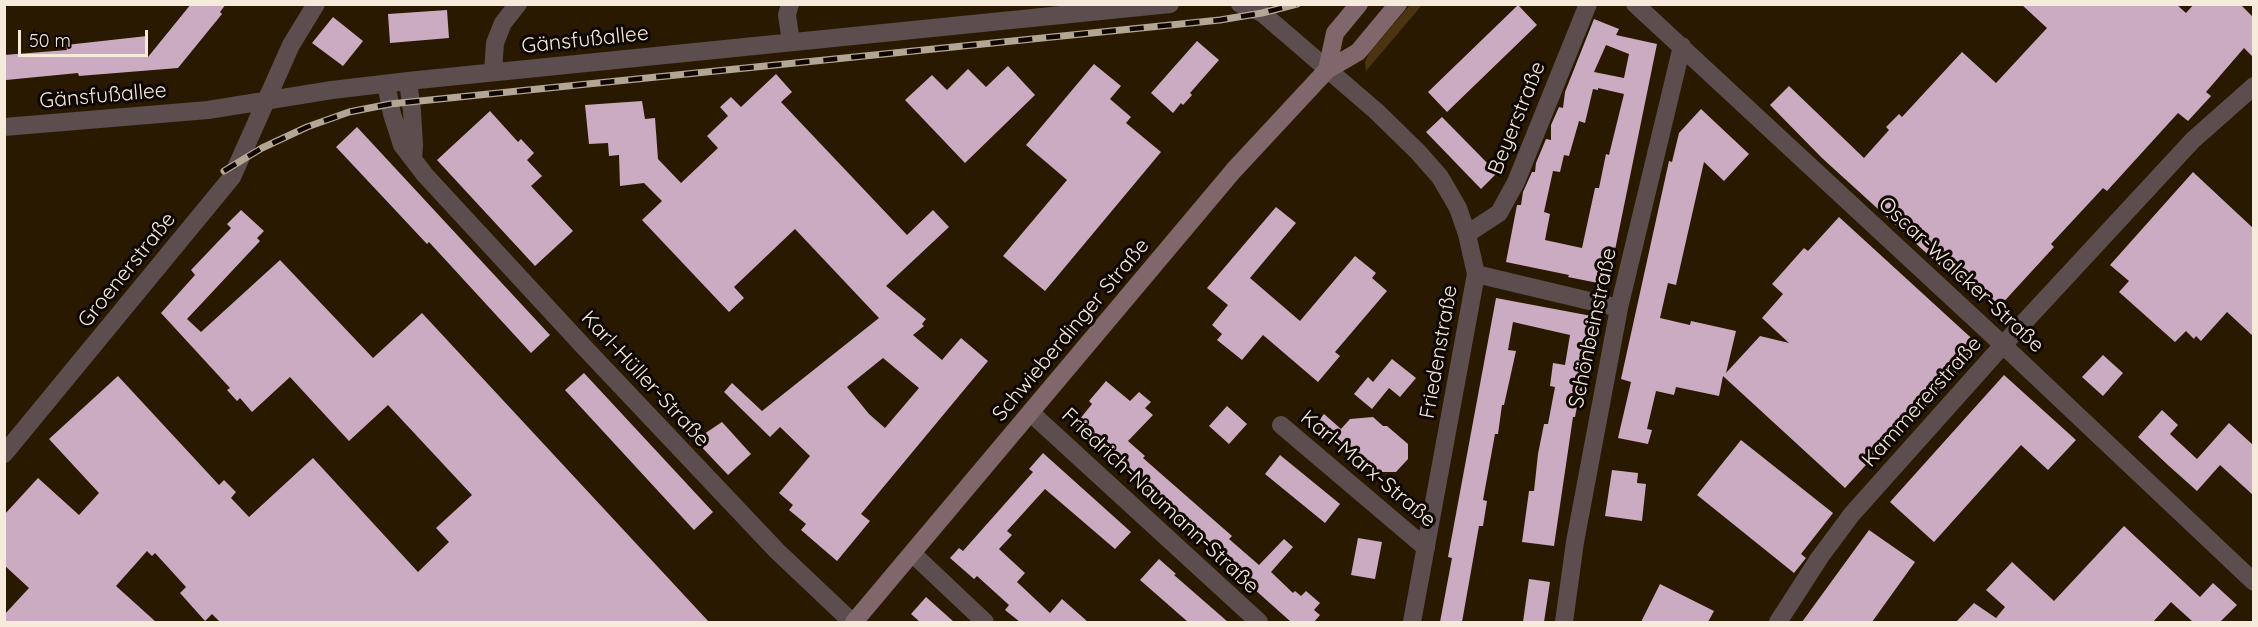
<!DOCTYPE html>
<meta charset="utf-8">
<style>
body{margin:0}
#map{position:relative;width:2258px;height:627px;overflow:hidden;background:#2a1901;font-family:Quicksand,sans-serif}
canvas{display:block}
.frame{position:absolute;inset:0;border:6px solid #f6eadb;pointer-events:none}
.scale{position:absolute;left:18px;top:30px;width:130px;height:27px;box-sizing:border-box;border:3px solid #f6eadb;border-top:0;padding-left:8px;font-size:18px;line-height:21px;white-space:nowrap;color:#f6eadb;-webkit-text-stroke:4px #0d0601;paint-order:stroke}
</style>
<div id="map">
<canvas width="2258" height="627"></canvas>
<div class="frame"></div>
<div class="scale">50 m</div>
</div>
<script>
const c = document.querySelector('canvas').getContext('2d');
c.lineJoin = 'round';
function fillPath(path, color) { c.fillStyle = color; c.fill(path, 'evenodd'); }
const poly = rows => new Path2D(rows.map(r => 'M' + r).join(''));
function trace(path, color, width, dash) { c.strokeStyle = color; c.lineWidth = width; c.lineCap = dash ? 'butt' : 'round'; c.setLineDash(dash || []); c.stroke(path); }
function drawText(font, color, halo, rows, align = 'center') {
  c.font = font + ' Quicksand,sans-serif'; c.lineWidth = 6; c.setLineDash([]); c.textBaseline = 'middle'; c.strokeStyle = halo; c.fillStyle = color; for (const [text, x, y, turn = 0] of rows) {
    c.save(); c.translate(x, y); c.rotate((+turn || 0) * Math.PI / 180); c.textAlign = isNaN(turn) ? turn : align; if (halo) c.strokeText(text, 0, 0); c.fillText(text, 0, 0); c.restore();
  }
}
const green = poly([
 [1410,5,1422,5,1366,71,1365,62,1369,53]
]);
const building = poly([
 [191,4,226,4,220,12,222,14,178,68,79,76,78,73,6,80,4,78,4,55,67,50,66,45,147,36,148,57],
 [2021,4,2176,4,2186,13,2194,4,2240,4,2253,17,2253,57,2244,48,2206,92,2211,96,2188,121,2178,113,2107,191,2103,188,2051,244,2054,247,1998,308,1983,294,1978,300,1822,158,1770,105,1789,86,1864,158,1889,130,1886,127,1899,114,1902,117,1962,52,1996,83,2047,28],
 [1518,5,1537,25,1447,112,1428,92],
 [447,10,449,38,390,43,388,14],
 [333,17,363,41,343,66,312,43],
 [1594,19,1619,29,1616,35,1657,44,1615,250,1610,249,1603,284,1568,277,1569,275,1506,262,1517,205,1521,205,1523,192,1532,172,1535,172,1536,163,1546,139,1551,140,1551,125,1559,107,1563,108,1565,92],
 [1606,45,1629,54,1624,78,1594,72],
 [1598,88,1624,94,1609,155,1606,154,1599,188,1595,188,1582,248,1545,240,1550,214,1544,212,1553,171,1560,172,1564,155,1569,156,1579,121,1585,123,1593,89,1598,90],
 [1197,41,1219,60,1190,93,1192,95,1183,105,1181,103,1173,113,1151,93],
 [1094,64,1121,86,1110,99,1131,117,1126,123,1161,152,1045,291,1003,256,1067,180,1026,145],
 [1008,66,1035,95,965,163,905,100,932,75,947,90,968,69,986,87],
 [776,74,792,92,781,102,907,235,933,210,949,227,886,286,926,319,922,324,924,326,913,335,942,360,961,338,988,361,861,514,870,521,837,561,801,530,806,524,789,510,793,505,779,493,810,456,780,427,770,437,724,392,732,383,762,411,879,318,795,229,734,287,744,298,729,312,642,220,662,201,644,183,620,186,619,155,609,156,608,143,589,144,585,105,642,101,645,119,655,118,658,159,681,183,718,148,707,136,728,116,720,107,731,97,741,107],
 [883,358,919,388,885,428,869,414,847,387],
 [1701,109,1749,154,1724,181,1704,162,1676,285,1668,283,1660,318,1690,325,1691,321,1736,331,1726,373,1760,336,1789,343,1762,318,1783,294,1772,284,1804,248,1808,251,1839,217,1980,346,1908,425,1905,422,1845,488,1723,376,1719,396,1676,387,1674,395,1656,391,1647,429,1652,430,1648,444,1618,438,1631,382,1621,379,1669,161,1672,162,1679,133],
 [490,111,518,142,521,139,534,153,527,160,542,176,531,186,573,231,535,266,437,160],
 [1442,117,1497,173,1481,189,1426,132],
 [357,127,550,335,531,353,429,242,427,244,336,147],
 [2193,172,2253,228,2253,336,2227,312,2201,341,2196,336,2194,339,2186,331,2175,342,2119,292,2129,281,2110,265],
 [1276,207,1296,223,1250,278,1300,321,1355,256,1376,273,1372,278,1387,291,1335,352,1340,356,1318,382,1263,335,1242,360,1217,340,1222,334,1212,325,1228,305,1207,288],
 [241,210,264,231,257,238,260,241,187,319,201,332,280,260,373,358,422,313,709,622,220,622,212,614,205,621,180,593,186,587,155,553,152,556,147,551,116,586,156,622,4,622,4,615,29,588,4,565,4,515,38,478,79,515,99,493,49,439,118,376,219,485,224,480,236,492,231,498,249,517,313,458,418,572,449,542,436,528,472,495,388,405,349,441,290,377,252,412,240,398,237,401,227,390,230,388,161,313,195,275,191,270,231,228,227,224],
 [1496,298,1597,317,1591,356,1588,356,1582,391,1580,391,1575,417,1573,417,1554,546,1522,542,1529,491,1534,491,1538,454,1544,424,1548,424,1555,387,1550,386,1553,363,1565,365,1570,335,1513,322,1508,350,1516,351,1504,405,1502,405,1498,434,1495,434,1483,500,1487,501,1483,526,1479,526,1462,622,1440,622,1452,558,1448,557],
 [2103,355,2123,373,2103,396,2082,377],
 [1392,359,1416,378,1400,397,1389,388,1372,409,1354,394,1368,377,1373,382],
 [584,373,713,512,694,530,565,390],
 [2004,375,2076,440,2048,470,2021,445,1934,542,1890,502],
 [1106,381,1130,401,1139,392,1151,402,1145,408,1153,415,1128,441,1145,456,1143,458,1232,536,1229,539,1259,565,1284,539,1293,547,1271,572,1293,593,1295,591,1301,596,1306,591,1320,603,1314,610,1320,615,1314,622,1291,622,1196,537,1102,447,1075,425,1092,404,1089,401],
 [1227,406,1247,424,1229,444,1209,426],
 [2162,410,2178,425,2170,434,2197,459,2229,423,2253,445,2253,495,2220,465,2197,491,2169,466,2138,437],
 [1324,414,1341,429,1350,419,1373,417,1383,426,1387,426,1408,444,1408,459,1396,472,1380,472,1355,451,1351,451,1315,425],
 [722,422,751,454,728,475,695,440],
 [1741,440,1833,513,1801,554,1806,558,1794,573,1697,495],
 [1043,453,1131,532,1115,549,1045,489,1007,531,1012,535,999,549,1025,573,1017,582,1050,613,1062,599,1088,622,1020,622,1005,610,1009,605,977,576,974,579,950,558,959,548,963,551,1002,507,1033,472,1029,469],
 [1280,455,1340,504,1325,523,1265,474],
 [1612,470,1638,473,1637,483,1646,484,1642,521,1605,516],
 [2124,526,2200,597,2213,583,2237,605,2220,622,2193,622,2171,602,2153,622,1956,622,1974,603,1996,618,2005,607,1986,590,2012,562,2054,601],
 [1869,530,1915,562,1872,622,1802,622],
 [1358,538,1382,542,1375,579,1351,575],
 [1159,559,1176,574,1174,575,1228,622,1188,622,1140,580],
 [1529,579,1550,582,1544,622,1523,622],
 [1660,584,1714,611,1708,622,1641,622],
 [926,597,954,622,920,622,911,614]
]);
const minor = poly([
 [790,4,787,15,791,42],
 [1240,4,1262,13,1376,111,1418,152,1440,177,1458,208,1467,234,1476,274,1412,622],
 [1635,4,2003,345,2254,582],
 [493,72,495,43,503,23,518,4],
 [408,81,412,111,414,146,413,158],
 [386,84,392,114,402,145,425,175,584,347,777,551,852,622],
 [4,127,208,110,332,90,408,81,1170,4],
 [1467,234,1499,213,1516,182,1588,4],
 [1476,274,1619,308],
 [1031,413,1259,622],
 [1281,425,1426,548],
 [4,454,232,177,291,45,316,4],
 [913,554,985,622],
 [1564,622,1575,542,1619,308,1682,46],
 [1778,622,1820,557,1852,514,2003,345,2193,140,2254,86]
]);
const secondary = poly([
 [1327,70,1335,33,1359,4],
 [854,622,1234,170,1327,70,1358,52,1398,4]
]);
const rail = poly([
 [224,171,262,148,307,127,349,112,390,104,1220,20,1262,13,1297,4]
]);
const streetNames = [
 ["Gänsfußallee",585,40,-6],
 ["Gänsfußallee",103,96,-5],
 ["Beyerstraße",1517,118,-68],
 ["Groenerstraße",127,270,-51],
 ["Oscar-Walcker-Straße",1961,275,43],
 ["Schönbeinstraße",1593,328,-78],
 ["Schwieberdinger Straße",1071,330,-50],
 ["Friedenstraße",1439,352,-80],
 ["Karl-Hüller-Straße",645,379,47],
 ["Kammererstraße",1922,402,-48],
 ["Karl-Marx-Straße",1368,469,40],
 ["Friedrich-Naumann-Straße",1160,501,43]
];
fillPath(green, '#4b3412');
fillPath(building, '#caabc2');
trace(minor, '#5c4d4f', 18);
trace(secondary, '#80676b', 18);
trace(rail, '#b4a694', 7);
trace(rail, '#0d0601', 4.5, [14]);
drawText('21px', '#f6eadb', '#0d0601', streetNames);
</script>
